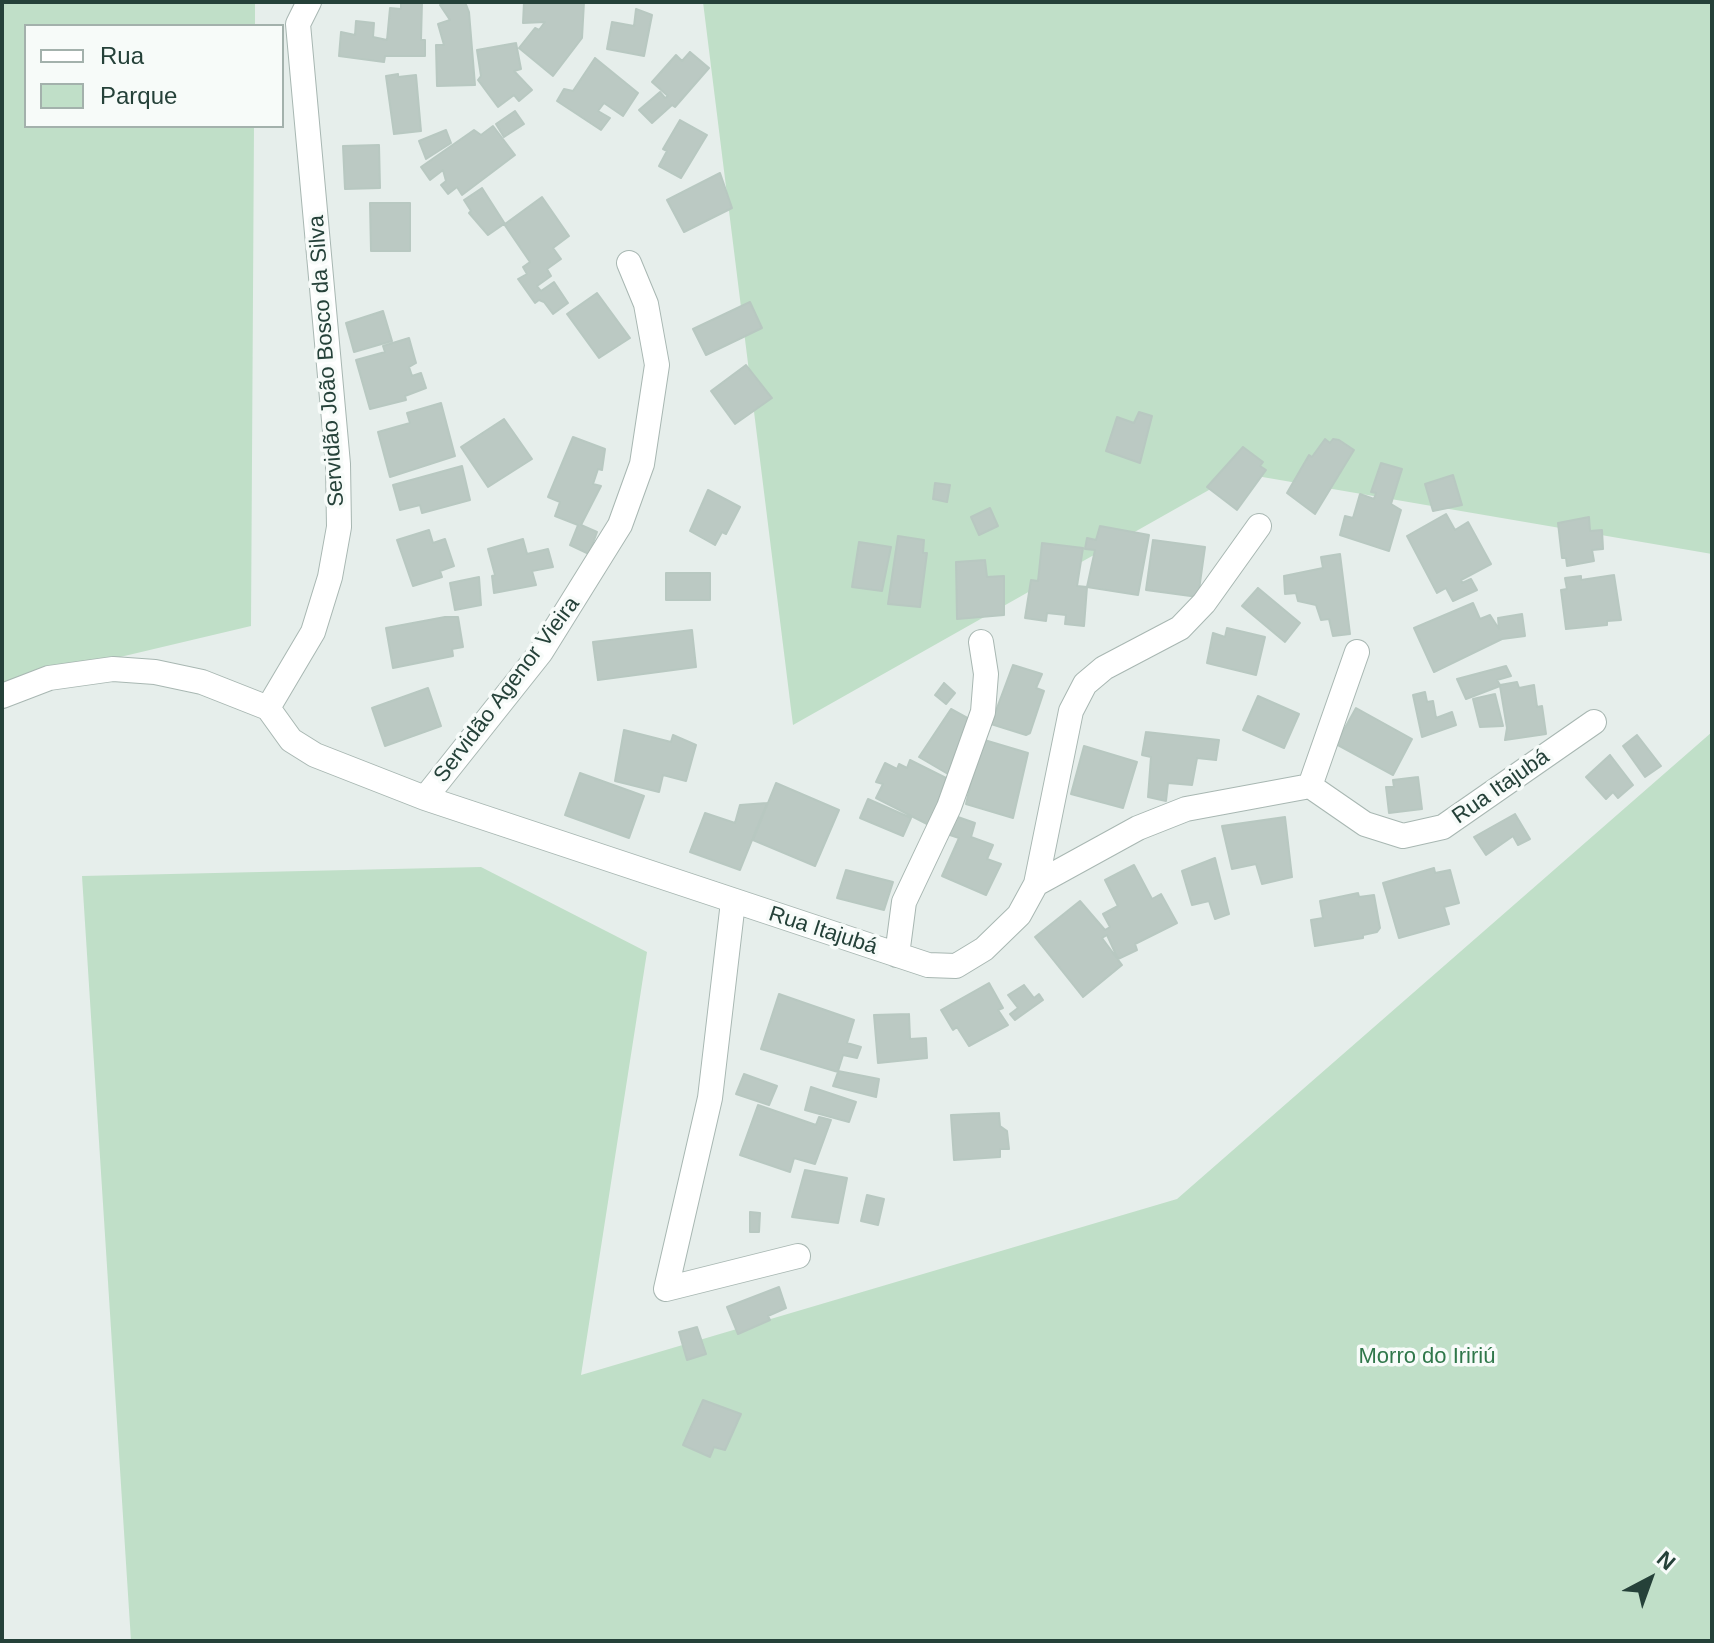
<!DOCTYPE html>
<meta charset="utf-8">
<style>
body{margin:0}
#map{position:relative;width:1714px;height:1643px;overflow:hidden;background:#e6eeeb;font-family:Arial,sans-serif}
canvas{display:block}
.frame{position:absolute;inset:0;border:4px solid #254139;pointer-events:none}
.legend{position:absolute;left:24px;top:24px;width:260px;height:104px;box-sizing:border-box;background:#f7fbf9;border:2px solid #a3b1ac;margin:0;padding:10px 14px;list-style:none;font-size:24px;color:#254139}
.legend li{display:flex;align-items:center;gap:16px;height:40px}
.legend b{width:40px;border:2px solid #a3b1ac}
.north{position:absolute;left:1610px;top:1539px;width:80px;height:80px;-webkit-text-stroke:6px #f7fbf9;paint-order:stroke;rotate:41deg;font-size:22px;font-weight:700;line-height:32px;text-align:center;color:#254139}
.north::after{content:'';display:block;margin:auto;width:28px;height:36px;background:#254139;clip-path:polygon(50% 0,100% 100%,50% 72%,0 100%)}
</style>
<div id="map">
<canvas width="1714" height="1643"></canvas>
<div class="frame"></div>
<ul class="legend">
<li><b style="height:10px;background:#fff"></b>Rua</li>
<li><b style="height:22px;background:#c0dfc8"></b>Parque</li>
</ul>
<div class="north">N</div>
</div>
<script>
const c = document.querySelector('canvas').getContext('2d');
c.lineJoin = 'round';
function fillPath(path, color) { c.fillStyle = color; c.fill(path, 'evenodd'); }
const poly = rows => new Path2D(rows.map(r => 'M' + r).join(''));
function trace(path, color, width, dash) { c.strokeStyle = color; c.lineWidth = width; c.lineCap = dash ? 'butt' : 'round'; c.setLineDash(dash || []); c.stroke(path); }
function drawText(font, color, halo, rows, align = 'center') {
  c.font = font + ' Arial,sans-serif'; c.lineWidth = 7; c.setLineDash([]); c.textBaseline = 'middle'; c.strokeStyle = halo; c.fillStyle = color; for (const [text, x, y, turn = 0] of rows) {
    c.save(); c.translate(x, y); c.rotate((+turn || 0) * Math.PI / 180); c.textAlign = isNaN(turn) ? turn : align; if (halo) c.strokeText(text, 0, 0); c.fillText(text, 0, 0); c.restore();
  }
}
const green = poly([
 [2,2,255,2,255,26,26,26,26,126,254,126,251,626,2,685],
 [703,2,1712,2,1712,554,1239,473,793,725],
 [1712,732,1712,1641,131,1641,82,876,481,867,647,952,581,1375,1177,1199]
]);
const building = poly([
 [401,2,422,2,421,40,425,40,425,56,385,56,384,62,339,56,341,32,355,35,356,21,374,23,373,37,387,40,390,8,401,9,401,2],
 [446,2,465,2,469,12,475,85,437,86,436,45,444,45,438,24,450,20,440,5,446,2],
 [524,2,584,2,582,38,553,76,519,48,535,28,539,30,545,22,523,23,524,2],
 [636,9,652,15,644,56,607,49,612,22,634,26,636,9],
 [516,43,521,69,514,71,532,90,519,101,514,95,498,107,478,80,481,76,477,50,516,43],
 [690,52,709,68,675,107,672,105,652,123,639,110,660,92,665,98,668,96,652,82,676,55,682,61,690,52],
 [595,58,638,93,623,116,604,103,598,111,610,118,601,130,557,101,564,89,573,91,595,58],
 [398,74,398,77,416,75,421,131,394,134,386,76,398,74],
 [515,111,524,124,504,137,496,124,515,111],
 [680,120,707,135,681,178,659,166,667,151,663,149,680,120],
 [493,126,515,155,462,195,457,187,448,194,441,185,446,181,443,170,430,180,421,167,474,130,481,135,493,126],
 [446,130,451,143,426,159,419,141,446,130],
 [379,145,380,188,345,189,343,146,379,145],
 [720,173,732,208,684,232,667,200,720,173],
 [482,188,505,224,542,197,569,236,553,248,561,259,547,269,551,276,537,286,541,291,554,282,568,303,553,314,544,302,539,300,535,303,518,279,527,274,523,267,530,262,504,224,488,235,469,213,471,211,464,200,482,188],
 [370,203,410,203,410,251,371,251,370,203],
 [597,293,630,338,599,358,567,314,597,293],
 [750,302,762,328,706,355,693,329,750,302],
 [383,311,392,341,354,352,346,323,383,311],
 [409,338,416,363,409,367,412,376,421,373,426,388,405,396,406,400,370,409,356,360,385,352,383,346,409,338],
 [746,365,772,398,735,424,711,391,746,365],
 [441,403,455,456,390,477,378,432,410,423,407,413,441,403],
 [1139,412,1152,416,1140,463,1106,451,1117,417,1134,423,1139,412],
 [504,419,532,459,488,487,461,447,504,419],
 [573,437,605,449,602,470,598,469,593,484,601,486,581,525,597,532,589,554,570,545,578,525,555,516,560,502,548,497,573,437],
 [1325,439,1330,443,1333,439,1339,440,1354,450,1315,514,1287,493,1309,455,1312,457,1325,439],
 [1243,447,1263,462,1260,466,1266,470,1237,510,1207,487,1243,447],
 [1381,463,1402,469,1391,504,1401,510,1389,551,1340,535,1345,516,1353,518,1360,494,1374,499,1376,493,1371,492,1381,463],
 [462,466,470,500,422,513,420,505,400,510,393,485,462,466],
 [1453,475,1462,505,1433,511,1425,484,1453,475],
 [935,483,950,485,947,502,933,499,935,483],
 [708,490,740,507,726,534,722,532,715,545,690,531,708,490],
 [990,508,998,526,979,535,971,517,990,508],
 [1446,514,1455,530,1468,522,1491,564,1461,580,1462,583,1471,579,1477,590,1453,601,1446,588,1437,593,1407,536,1446,514],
 [1589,517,1590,531,1602,530,1603,549,1592,550,1594,561,1567,566,1566,558,1562,558,1558,523,1589,517],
 [1100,526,1149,535,1138,595,1087,587,1095,550,1085,549,1087,538,1096,540,1100,526],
 [429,530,433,543,445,539,454,566,440,571,442,577,413,586,397,540,429,530],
 [898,536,924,540,923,553,927,553,920,607,888,604,898,536],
 [523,539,527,554,548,549,553,567,532,571,536,585,494,593,492,576,495,575,488,549,523,539],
 [1153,540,1205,547,1198,597,1146,590,1153,540],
 [859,542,891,547,882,591,852,587,859,542],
 [1042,543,1083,548,1077,586,1087,587,1084,626,1065,624,1066,615,1047,613,1046,621,1025,618,1031,580,1038,581,1042,543],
 [1340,554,1350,634,1333,636,1329,619,1321,620,1316,605,1298,601,1296,593,1285,594,1284,576,1323,568,1321,557,1340,554],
 [985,560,987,577,1004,576,1004,615,957,619,956,562,985,560],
 [666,573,710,573,710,600,666,600,666,573],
 [1614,575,1621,620,1607,621,1607,625,1566,629,1561,590,1567,589,1565,578,1581,576,1581,580,1614,575],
 [479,577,481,605,455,610,450,583,479,577],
 [1258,588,1300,623,1285,642,1242,606,1258,588],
 [1473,603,1480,619,1490,615,1499,629,1498,618,1522,614,1525,636,1502,639,1434,672,1414,628,1473,603],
 [445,617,458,617,463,647,452,649,453,656,393,668,386,628,445,617],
 [1227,628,1265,637,1256,675,1207,663,1213,633,1225,637,1227,628],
 [692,630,696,667,598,680,593,642,692,630],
 [1013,665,1042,674,1036,688,1044,691,1030,733,1026,735,991,724,1013,665],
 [1506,666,1511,676,1497,680,1500,685,1517,682,1519,688,1534,685,1537,707,1542,706,1546,734,1505,740,1507,728,1500,686,1466,699,1457,679,1506,666],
 [944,683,955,693,946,704,935,695,944,683],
 [428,688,441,726,385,746,372,708,428,688],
 [1425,692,1427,702,1433,701,1436,718,1452,712,1456,725,1422,737,1413,695,1425,692],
 [1495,694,1503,726,1480,727,1473,699,1495,694],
 [1258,696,1299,714,1284,748,1243,730,1258,696],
 [1356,708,1412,739,1393,775,1336,744,1356,708],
 [951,709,971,720,969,738,948,774,919,757,951,709],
 [624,730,671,742,673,735,696,745,686,781,663,775,659,792,615,781,624,730],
 [1146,732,1219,740,1216,760,1197,758,1192,785,1168,783,1166,801,1148,797,1151,757,1142,755,1146,732],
 [1637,735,1661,766,1645,777,1623,746,1637,735],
 [981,739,1028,753,1013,818,966,804,981,739],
 [1084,746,1137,762,1123,808,1071,794,1084,746],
 [1610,755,1633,785,1618,798,1613,792,1606,799,1586,777,1610,755],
 [910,760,952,781,931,826,876,798,883,784,876,782,885,763,897,769,899,764,907,768,910,760],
 [580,773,644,796,629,838,565,815,580,773],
 [1418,777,1422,809,1389,813,1386,787,1394,787,1393,780,1418,777],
 [776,783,839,810,815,866,753,840,776,783],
 [868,799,911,818,903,836,860,818,868,799],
 [767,803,740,870,690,852,705,813,735,823,740,805,767,803],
 [1515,814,1530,839,1518,845,1513,836,1486,855,1474,837,1515,814],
 [955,816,975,823,971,837,993,845,987,859,1001,864,986,895,942,876,959,838,947,834,955,816],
 [1285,817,1292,877,1262,884,1256,864,1232,869,1222,826,1285,817],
 [1215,858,1229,914,1215,919,1209,901,1192,905,1182,871,1215,858],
 [1134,865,1152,899,1161,894,1177,923,1135,944,1137,950,1118,959,1107,935,1102,938,1122,965,1083,997,1035,937,1080,901,1105,930,1110,927,1103,914,1118,906,1105,880,1134,865],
 [1434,868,1435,873,1450,870,1459,903,1444,907,1449,924,1399,938,1383,883,1434,868],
 [846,870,893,882,884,910,837,898,846,870],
 [1358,893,1359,897,1374,895,1380,928,1377,932,1363,935,1363,938,1315,946,1311,920,1323,918,1320,901,1358,893],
 [989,983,1003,1008,998,1010,1008,1025,969,1046,957,1027,953,1030,941,1010,989,983],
 [1024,985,1034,998,1039,994,1043,1000,1015,1020,1010,1014,1018,1008,1008,995,1024,985],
 [779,994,854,1020,847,1043,861,1047,857,1058,843,1055,838,1071,879,1079,876,1097,833,1086,838,1072,761,1049,779,994],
 [909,1014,910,1039,926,1038,927,1058,878,1063,874,1015,909,1014],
 [744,1074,777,1086,769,1105,736,1094,744,1074],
 [811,1087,856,1102,849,1122,805,1110,811,1087],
 [758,1105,816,1125,819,1117,831,1120,815,1164,794,1158,790,1172,740,1155,758,1105],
 [999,1113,1000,1126,1007,1131,1009,1149,1000,1149,1000,1157,954,1160,951,1115,999,1113],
 [805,1170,847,1178,838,1223,792,1217,805,1170],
 [867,1195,884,1199,878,1225,861,1221,867,1195],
 [750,1212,760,1213,759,1232,750,1232,750,1212],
 [779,1287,786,1308,768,1316,770,1320,738,1334,727,1307,779,1287],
 [697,1327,706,1354,687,1360,679,1332,697,1327],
 [703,1400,741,1414,725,1450,714,1447,710,1457,683,1445,703,1400]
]);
const minor = poly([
 [2,696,49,678,113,669,155,672,202,682,268,708,291,740,315,755,425,798,928,965,956,966,984,949,1019,915,1036,884,1138,828,1186,809,1310,786,1365,824,1403,836,1443,827,1594,722],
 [268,708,313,632,330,577,339,527,338,464,298,24,309,2],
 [1310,786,1357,652],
 [425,798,541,652,620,525,642,464,657,365,646,304,629,263],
 [1036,884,1071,711,1085,684,1104,668,1180,628,1204,603,1259,526],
 [733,902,710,1098,666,1289,798,1256],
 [897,955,904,902,949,807,983,712,986,674,981,642]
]);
const streetNames = [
 ["Servidão João Bosco da Silva",327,361,-94],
 ["Servidão Agenor Vieira",507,690,-53],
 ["Rua Itajubá",1501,787,-35],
 ["Rua Itajubá",823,931,18]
];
const parkNames = [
 ["Morro do Iririú",1427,1357]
];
fillPath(green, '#c0dfc8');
fillPath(building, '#bbc9c3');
trace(building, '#b8c8c1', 2);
trace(minor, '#a8b7b2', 26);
trace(minor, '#fff', 24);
drawText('22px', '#254139', '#f7fbf9', streetNames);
drawText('22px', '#2f774a', '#f7fbf9', parkNames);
</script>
